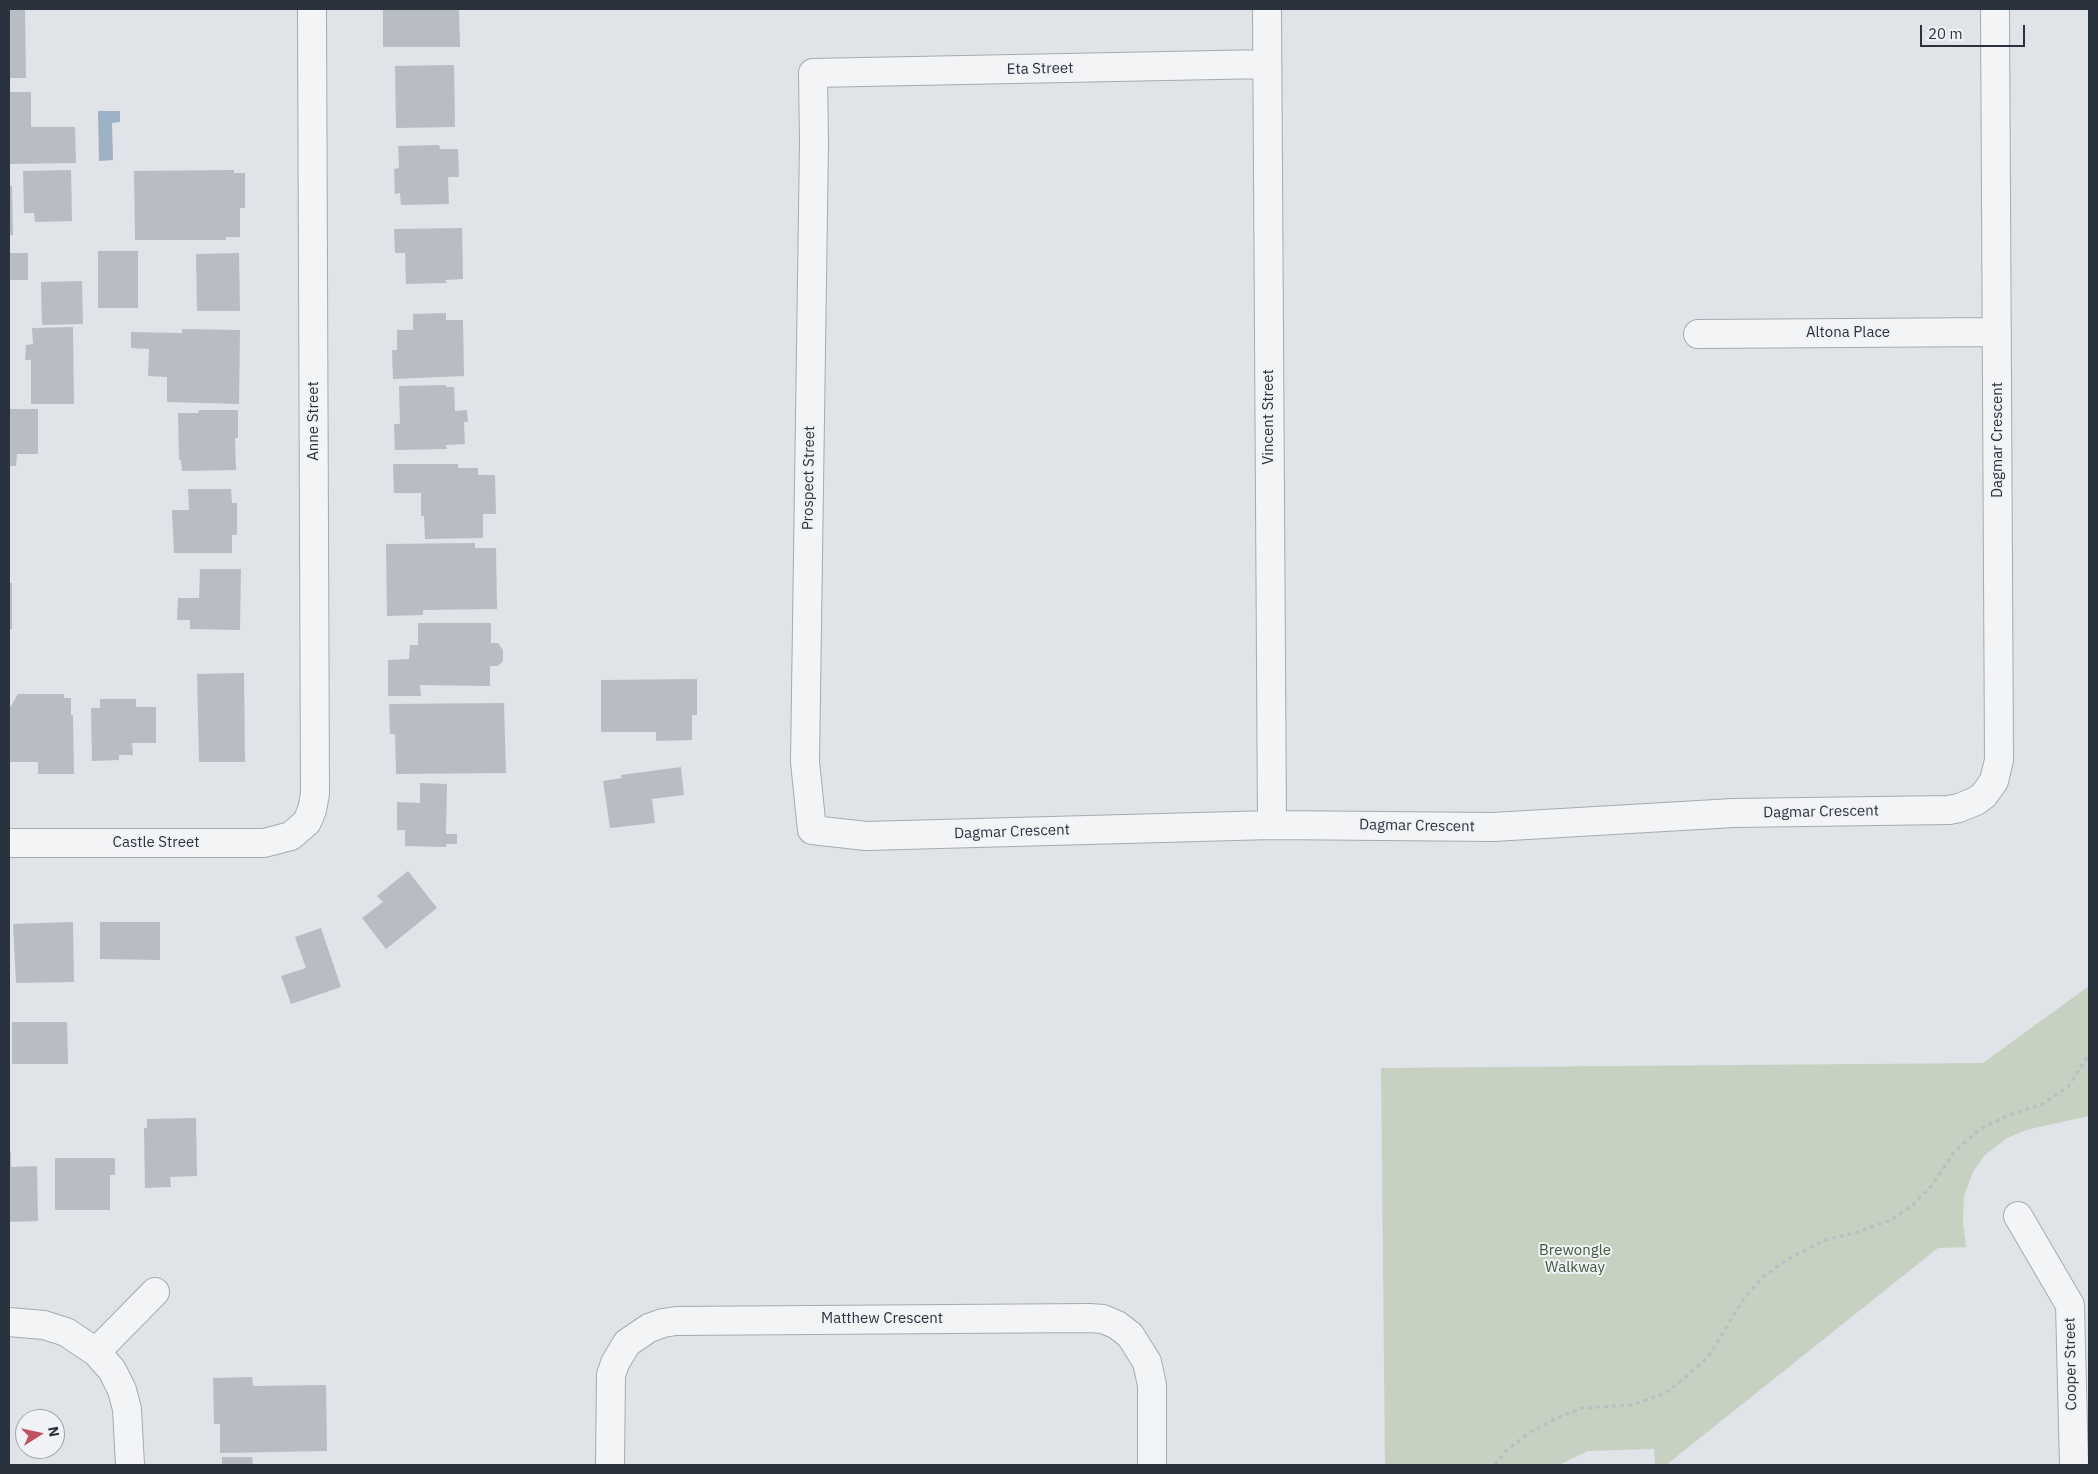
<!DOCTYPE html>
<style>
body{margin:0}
#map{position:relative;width:2098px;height:1474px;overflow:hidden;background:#e0e3e8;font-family:"IBM Plex Sans",sans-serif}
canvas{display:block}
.frame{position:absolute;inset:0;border:10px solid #2a323d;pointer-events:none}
.north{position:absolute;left:15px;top:1409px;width:50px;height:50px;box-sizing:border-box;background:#f0f2f5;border:1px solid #a1a5ab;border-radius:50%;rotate:80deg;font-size:14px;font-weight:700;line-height:20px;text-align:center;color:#2a323d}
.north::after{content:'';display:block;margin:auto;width:18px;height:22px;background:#c05163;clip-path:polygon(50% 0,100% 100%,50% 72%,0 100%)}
.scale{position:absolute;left:1920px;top:25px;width:105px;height:22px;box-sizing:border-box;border:2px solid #2a323d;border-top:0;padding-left:6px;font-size:15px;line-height:18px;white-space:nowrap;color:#2a323d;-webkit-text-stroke:4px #f0f2f5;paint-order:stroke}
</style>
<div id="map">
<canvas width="2098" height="1474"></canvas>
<div class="frame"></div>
<div class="north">N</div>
<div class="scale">20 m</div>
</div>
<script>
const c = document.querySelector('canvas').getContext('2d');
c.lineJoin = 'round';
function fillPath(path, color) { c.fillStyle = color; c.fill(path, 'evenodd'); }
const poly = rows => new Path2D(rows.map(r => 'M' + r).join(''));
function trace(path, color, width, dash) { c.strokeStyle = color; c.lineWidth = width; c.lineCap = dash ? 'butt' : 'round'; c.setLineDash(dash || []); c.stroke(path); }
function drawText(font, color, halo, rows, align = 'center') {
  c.font = font + ' "IBM Plex Sans",sans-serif'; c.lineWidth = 4; c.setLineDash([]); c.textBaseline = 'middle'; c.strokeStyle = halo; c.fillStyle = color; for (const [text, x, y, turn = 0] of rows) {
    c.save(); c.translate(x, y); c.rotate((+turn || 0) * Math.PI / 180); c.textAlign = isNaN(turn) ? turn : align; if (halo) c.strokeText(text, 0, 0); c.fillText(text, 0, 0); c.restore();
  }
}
const green = poly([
 [2089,986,2089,1116,2026,1130,2007,1138,1985,1155,1973,1172,1964,1196,1963,1222,1966,1247,1938,1248,1666,1465,1655,1465,1654,1449,1588,1451,1559,1465,1385,1465,1381,1068,1983,1063]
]);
const water = poly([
 [98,111,120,111,120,122,112,123,113,160,99,161]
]);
const building = poly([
 [9,9,25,9,26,78,9,78],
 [383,9,459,9,460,47,383,47],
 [454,65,455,127,396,128,395,66],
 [9,92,31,92,31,127,75,127,76,163,9,164],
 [439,145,440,149,458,149,459,177,448,177,449,204,401,205,400,193,395,194,394,169,399,168,398,146],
 [71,170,72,221,35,222,34,213,24,213,23,171],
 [234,170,234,173,245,173,245,208,240,208,240,237,226,237,226,240,135,240,134,171],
 [9,186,12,186,13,235,9,235],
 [462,228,463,279,445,280,447,283,406,284,405,253,395,253,394,229],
 [98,251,138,251,138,308,98,308],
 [9,253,28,253,28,280,9,280],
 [239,253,240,311,197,311,196,254],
 [82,281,83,324,42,325,41,282],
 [446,313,446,320,463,320,464,376,393,379,392,350,397,350,397,330,413,330,413,314],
 [73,327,74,404,31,404,31,360,25,360,26,345,33,344,32,328],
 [182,329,240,330,239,404,167,402,167,377,148,376,149,349,131,348,131,332,182,333],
 [446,385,446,387,454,387,455,411,467,410,468,422,464,422,465,444,446,445,447,449,395,450,394,424,400,424,399,386],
 [9,409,38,409,38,454,17,454,16,466,9,466],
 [199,410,238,410,238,438,235,438,236,470,182,471,181,460,179,460,178,413,198,413],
 [393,464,458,464,458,468,478,468,478,475,495,475,496,514,483,514,483,538,425,539,424,516,421,516,421,493,394,493],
 [188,489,231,489,232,503,237,503,237,535,232,535,232,553,174,553,172,510,189,510],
 [475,543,475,548,496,548,497,609,423,610,423,615,387,616,386,544],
 [200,569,241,569,240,630,190,629,190,620,177,620,178,598,199,598],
 [9,583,12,583,12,629,9,629],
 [418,623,491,623,491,643,498,643,503,650,503,661,498,666,490,666,490,686,420,685,421,696,388,696,388,660,409,659,410,645,418,645],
 [244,673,245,762,199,762,197,674],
 [697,679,697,715,692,715,692,740,656,741,656,732,601,732,601,680],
 [18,694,64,694,64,698,71,698,71,715,73,715,74,774,38,774,38,762,9,762,9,709],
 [100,699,136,699,136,707,156,707,156,743,132,743,133,755,119,755,119,760,92,761,91,708,100,708],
 [504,703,506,773,396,774,395,734,390,734,389,704],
 [681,767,684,795,652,799,655,823,610,828,603,781,622,778,621,775],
 [420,783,447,784,446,834,457,834,457,844,446,844,446,847,405,846,405,830,397,830,397,802,420,803],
 [408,871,437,908,386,949,362,918,383,902,377,896],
 [73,922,74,982,16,983,13,924],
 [100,922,160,922,160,960,100,959],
 [321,928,341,987,291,1004,281,976,306,968,295,937],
 [12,1022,67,1022,68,1064,12,1064],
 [196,1118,197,1176,170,1177,171,1187,145,1188,144,1128,147,1128,147,1119],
 [9,1152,11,1152,11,1167,37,1166,38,1221,9,1222],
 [55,1158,115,1158,115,1175,110,1175,110,1210,55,1210],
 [252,1377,253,1386,326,1385,327,1451,220,1453,220,1424,214,1424,213,1378],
 [222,1457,252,1457,253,1465,222,1465]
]);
const path = poly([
 [1495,1465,1506,1451,1530,1432,1561,1416,1583,1408,1631,1405,1664,1394,1687,1376,1708,1357,1745,1297,1764,1276,1788,1259,1825,1240,1858,1232,1891,1220,1913,1205,1933,1184,1955,1151,1979,1130,2006,1116,2042,1104,2068,1087,2089,1054]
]);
const minor = poly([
 [1267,9,1272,825],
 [1267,64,813,73,814,142,805,762,812,830,866,836,1272,825,1493,827,1733,813,1949,810,1959,808,1976,801,1984,795,1994,781,1999,760,1995,9],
 [1698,334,1997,332],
 [9,843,264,843,291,836,307,822,312,810,315,794,312,9],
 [2018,1216,2070,1305,2074,1465],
 [9,1322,44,1325,66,1332,96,1352,112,1370,122,1390,127,1409,130,1465],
 [96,1352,155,1292],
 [610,1465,611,1375,615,1363,627,1343,649,1328,663,1323,676,1321,1089,1318,1103,1319,1117,1325,1130,1335,1147,1362,1152,1385,1152,1465]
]);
const streetNames = [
 ["Eta Street",1040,69,-1],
 ["Altona Place",1848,333],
 ["Vincent Street",1269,417,-90],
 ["Anne Street",314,421,-90],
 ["Dagmar Crescent",1998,440,-90],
 ["Prospect Street",809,478,-89],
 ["Dagmar Crescent",1821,812,-1],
 ["Dagmar Crescent",1417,826,1],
 ["Dagmar Crescent",1012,832,-2],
 ["Castle Street",156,843],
 ["Matthew Crescent",882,1319],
 ["Cooper Street",2071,1364,-91]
];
const parkNames = [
 ["Brewongle",1575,1251],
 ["Walkway",1575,1268]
];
fillPath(green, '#c6d1c2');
fillPath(water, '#9fb1c4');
fillPath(building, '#b8bdc4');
trace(minor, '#a6aab1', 30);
trace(path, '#bbbec2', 3, [4, 4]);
trace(minor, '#f3f4f6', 28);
drawText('15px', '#2a323d', '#f0f2f5', streetNames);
drawText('15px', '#3f5839', '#f0f2f5', parkNames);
</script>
